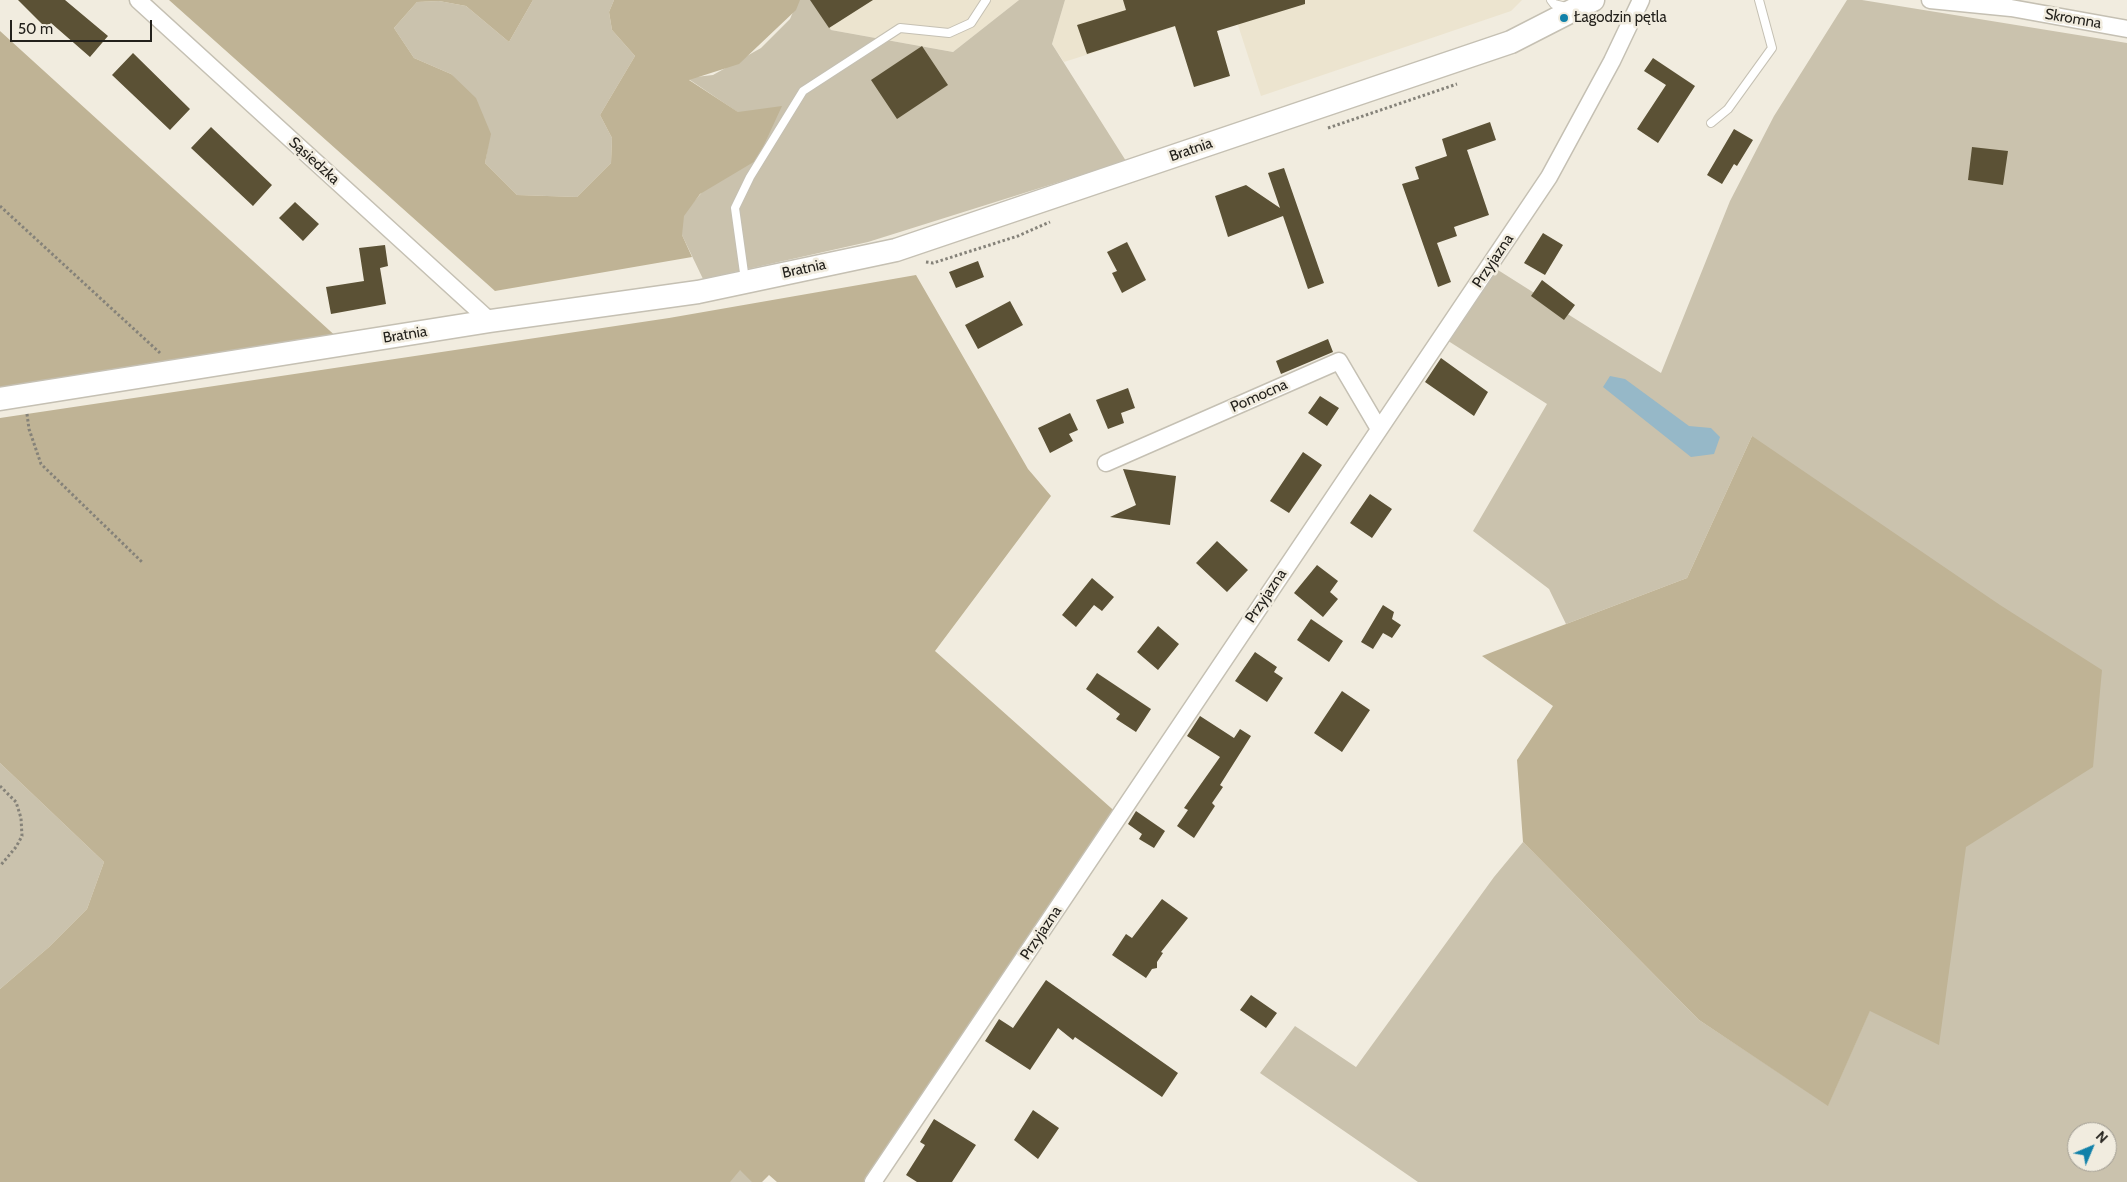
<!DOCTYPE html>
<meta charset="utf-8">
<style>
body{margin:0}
#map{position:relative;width:2127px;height:1182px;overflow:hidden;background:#f1ecdf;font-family:Cabin,sans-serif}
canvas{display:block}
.north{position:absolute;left:2067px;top:1122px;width:50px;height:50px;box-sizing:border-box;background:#f1ecdf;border:1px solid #9f9b91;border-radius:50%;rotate:45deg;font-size:14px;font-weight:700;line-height:20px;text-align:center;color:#23211c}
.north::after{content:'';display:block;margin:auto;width:18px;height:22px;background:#1181a9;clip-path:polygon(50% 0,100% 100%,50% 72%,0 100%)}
.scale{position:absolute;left:10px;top:20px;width:142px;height:22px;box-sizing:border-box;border:2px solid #23211c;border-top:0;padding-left:6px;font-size:15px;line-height:18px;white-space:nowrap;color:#23211c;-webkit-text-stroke:4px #f1ecdf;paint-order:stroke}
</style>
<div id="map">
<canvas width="2127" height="1182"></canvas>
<div class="north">N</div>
<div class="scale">50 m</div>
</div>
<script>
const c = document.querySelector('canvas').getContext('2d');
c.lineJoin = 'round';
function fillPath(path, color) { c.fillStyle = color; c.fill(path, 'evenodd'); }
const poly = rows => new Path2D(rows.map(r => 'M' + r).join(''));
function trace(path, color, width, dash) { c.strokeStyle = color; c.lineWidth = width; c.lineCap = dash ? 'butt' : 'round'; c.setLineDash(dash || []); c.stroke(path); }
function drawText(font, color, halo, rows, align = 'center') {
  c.font = font + ' Cabin,sans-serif'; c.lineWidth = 5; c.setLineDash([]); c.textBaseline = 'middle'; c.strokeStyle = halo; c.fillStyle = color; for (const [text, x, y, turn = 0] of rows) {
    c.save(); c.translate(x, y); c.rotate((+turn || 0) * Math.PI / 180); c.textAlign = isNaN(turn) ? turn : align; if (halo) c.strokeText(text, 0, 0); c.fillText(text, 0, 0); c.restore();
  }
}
const built = poly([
 [811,0,1019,0,953,52,831,30],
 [1065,0,1522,0,1511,11,1261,96,1238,25,1227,10,1064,62,1052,44]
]);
const green = poly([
 [533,0,614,0,609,12,612,30,635,56,600,115,612,138,611,163,577,197,517,195,485,163,490,134,451,74,414,58,394,28,417,2,439,1,466,6,509,42],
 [798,0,811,0,831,30,953,52,1019,0,1065,0,1052,44,1126,161,868,242,703,279,681,233,682,215,704,190,739,113,687,78,713,75,761,48,790,19],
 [1847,0,1862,0,2127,43,2127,1182,1418,1182,1260,1073,1295,1026,1356,1067,1494,877,1523,842,1699,1020,1828,1105,1870,1010,1939,1044,1752,436,1687,578,1566,624,1549,589,1473,531,1547,404,1442,337,1490,265,1661,373,1730,201,1774,116],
 [2077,1132,2107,1132,2107,1162,2077,1162],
 [0,763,104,862,87,909,49,947,0,989],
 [742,1166,758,1182,727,1182]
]);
const forest = poly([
 [169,0,533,0,509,42,466,6,439,1,417,2,394,28,414,58,451,74,476,98,491,134,485,163,517,195,577,197,611,163,612,138,600,115,635,56,612,30,609,12,614,0,800,0,796,10,739,64,689,80,738,112,782,106,757,160,700,194,684,216,682,235,692,257,495,291],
 [0,31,340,340,0,387],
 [916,275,1028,469,1051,496,935,651,1120,816,873,1182,777,1182,769,1175,762,1182,752,1182,740,1170,730,1182,0,1182,0,989,49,947,87,909,104,862,0,763,0,418,669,318],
 [1752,436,2000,605,2102,670,2093,767,1966,847,1939,1045,1870,1011,1828,1106,1699,1020,1523,842,1517,760,1553,706,1482,656,1687,578]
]);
const water = poly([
 [1610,376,1625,379,1689,426,1711,428,1720,437,1714,454,1691,457,1603,387]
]);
const building = poly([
 [18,0,65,0,108,36,90,57,51,23,46,28],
 [810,0,873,0,829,28],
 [1123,0,1305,0,1305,4,1217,31,1230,76,1194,87,1175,26,1087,54,1077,25,1126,10],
 [922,46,948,85,897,119,871,80],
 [133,53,190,109,170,130,112,75],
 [1653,58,1695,86,1658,143,1637,129,1666,85,1644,71],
 [1490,122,1496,140,1467,150,1489,215,1454,227,1457,236,1437,243,1451,282,1438,287,1402,184,1419,179,1415,167,1447,156,1442,139],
 [211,127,272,185,253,206,191,148],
 [1734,129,1753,140,1737,166,1734,164,1722,184,1707,175],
 [1972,147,2008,151,2003,185,1968,180],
 [1284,168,1324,283,1308,289,1283,216,1228,237,1215,196,1246,185,1280,208,1268,173],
 [295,202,319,224,303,241,279,218],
 [1543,233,1563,245,1545,275,1524,263],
 [1127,242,1146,280,1122,293,1112,273,1117,271,1107,252],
 [385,245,388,266,380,268,386,304,331,314,326,287,364,281,359,248],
 [978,261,984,277,956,288,949,272],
 [1542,280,1575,305,1564,320,1531,296],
 [1010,301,1023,325,978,349,965,325],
 [1328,339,1333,352,1281,374,1276,361],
 [1441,358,1488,392,1474,416,1425,382],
 [1128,388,1135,408,1121,413,1124,423,1108,429,1096,400],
 [1320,396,1339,408,1327,426,1308,413],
 [1070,413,1078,430,1069,434,1073,441,1050,453,1038,428],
 [1303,452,1322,465,1289,513,1270,501],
 [1123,469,1176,476,1170,525,1110,517,1136,505],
 [1370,494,1392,509,1372,538,1350,523],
 [1217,541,1248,570,1227,592,1196,563],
 [1317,565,1338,581,1330,592,1338,599,1323,617,1294,593],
 [1092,578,1114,597,1102,611,1094,605,1076,627,1062,615],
 [1383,605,1394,612,1392,619,1401,625,1392,638,1383,633,1373,649,1361,642],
 [1311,619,1343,641,1329,662,1297,640],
 [1158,626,1179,644,1158,670,1137,652],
 [1255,652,1277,667,1274,672,1283,678,1267,702,1235,681],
 [1097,673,1151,709,1136,732,1116,719,1120,714,1086,689],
 [1342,691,1370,710,1342,752,1314,733],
 [1200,716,1234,738,1240,729,1251,736,1220,785,1223,787,1212,803,1215,806,1194,838,1177,826,1188,810,1184,808,1220,757,1187,736],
 [1136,811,1165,831,1154,848,1139,839,1142,834,1128,824],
 [1162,899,1188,918,1161,952,1163,953,1157,962,1157,968,1152,969,1146,978,1112,955,1126,934,1132,938],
 [1046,980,1178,1073,1162,1097,1075,1037,1073,1040,1058,1028,1030,1070,985,1041,999,1019,1013,1028],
 [1251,995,1277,1013,1266,1028,1240,1010],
 [1033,1110,1059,1128,1038,1159,1014,1140],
 [934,1119,976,1145,952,1182,917,1182,906,1175,925,1145,920,1142]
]);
const path = poly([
 [1328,128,1457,84],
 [0,206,160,353],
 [926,262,933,263,1018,236,1050,222],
 [27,414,29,429,41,464,143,563],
 [0,786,16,802,21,818,22,836,16,847,0,866]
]);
const lane = poly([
 [1551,0,1554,4,1566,7],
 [1711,123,1728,109,1772,48,1759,0],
 [745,280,735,208,750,177,803,91,900,28,949,33,971,23,986,0]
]);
const street = poly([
 [138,0,490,321],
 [1930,0,2011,8,2127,29],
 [1106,463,1339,361,1379,429],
 [873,1182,1549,177,1612,61,1641,0]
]);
const secondary = poly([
 [0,399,490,321,698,292,896,250,1511,42,1593,0]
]);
const markers = [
 [1564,18,5,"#1181a9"]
];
const poiNames = [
 ["Łagodzin pętla",1574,18]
];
const streetNames = [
 ["Skromna",2073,19,10],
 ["Bratnia",1191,150,-19],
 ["Sąsiedzka",314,161,42],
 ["Przyjazna",1493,261,-56],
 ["Bratnia",804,269,-12],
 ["Bratnia",405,335,-9],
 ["Pomocna",1259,396,-24],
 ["Przyjazna",1266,596,-56],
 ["Przyjazna",1041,933,-56]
];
fillPath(built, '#ece4cf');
fillPath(green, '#cac2ad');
fillPath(forest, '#bfb395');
fillPath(water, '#96b8c8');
fillPath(building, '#5b5135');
trace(lane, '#c5c0b3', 10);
trace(street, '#c5c0b3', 19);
trace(secondary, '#c5c0b3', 25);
trace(path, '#858279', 3, [2.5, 2.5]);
trace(lane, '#fff', 8);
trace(street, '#fff', 16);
trace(secondary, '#fff', 22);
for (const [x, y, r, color] of markers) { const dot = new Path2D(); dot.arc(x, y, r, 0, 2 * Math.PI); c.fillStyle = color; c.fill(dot); trace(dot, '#f1ecdf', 2); }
drawText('15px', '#23211c', '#f1ecdf', poiNames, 'left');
drawText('15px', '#23211c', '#f1ecdf', streetNames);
</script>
